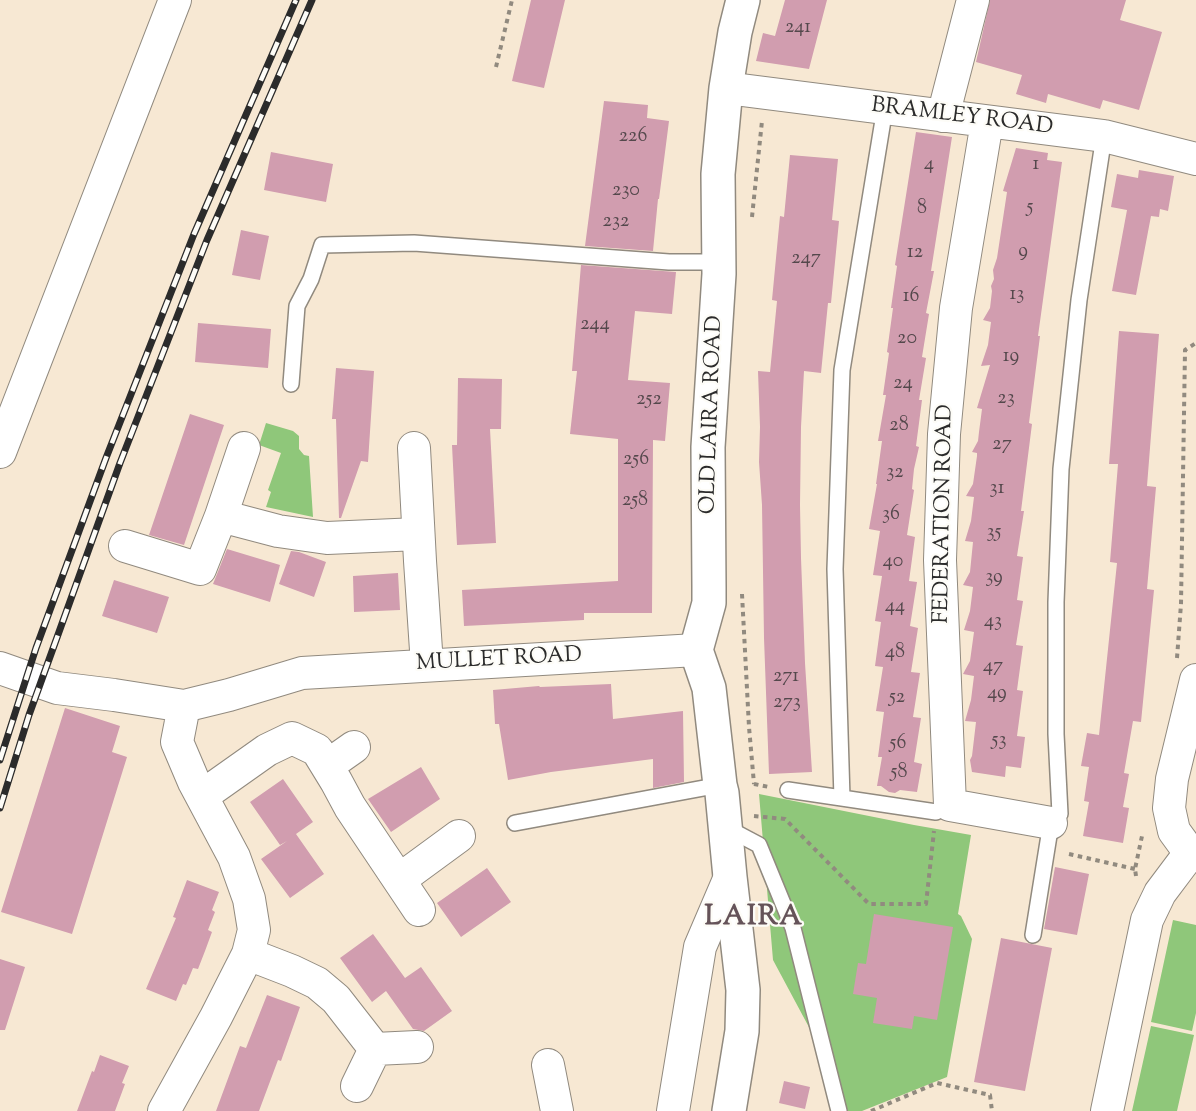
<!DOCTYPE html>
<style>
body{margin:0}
canvas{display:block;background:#f7e8d3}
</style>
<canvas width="1196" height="1111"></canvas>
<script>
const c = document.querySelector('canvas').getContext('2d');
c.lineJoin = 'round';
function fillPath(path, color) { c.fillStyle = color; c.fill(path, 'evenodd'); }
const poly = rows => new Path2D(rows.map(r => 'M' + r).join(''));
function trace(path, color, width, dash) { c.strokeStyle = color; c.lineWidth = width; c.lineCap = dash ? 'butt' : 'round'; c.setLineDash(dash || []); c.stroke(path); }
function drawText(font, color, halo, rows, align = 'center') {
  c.font = font + ' "Sorts Mill Goudy",serif'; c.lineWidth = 4.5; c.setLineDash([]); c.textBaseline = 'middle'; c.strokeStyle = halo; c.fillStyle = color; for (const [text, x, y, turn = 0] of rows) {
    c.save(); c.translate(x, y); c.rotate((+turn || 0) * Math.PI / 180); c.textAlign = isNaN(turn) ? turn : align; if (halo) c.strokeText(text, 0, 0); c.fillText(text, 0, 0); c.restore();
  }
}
const green = poly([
 [266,423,293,431,299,436,299,449,304,455,309,456,313,517,266,507,271,492,268,490,281,453,259,445],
 [759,794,914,825,971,835,958,914,961,916,972,939,947,1077,862,1111,846,1111,811,1031,773,960],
 [1173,920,1196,925,1196,1013,1192,1031,1151,1022],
 [1151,1026,1194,1035,1177,1111,1132,1111]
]);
const building = poly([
 [531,0,565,0,544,88,512,81],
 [785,0,827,0,809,69,756,61,763,33,775,36],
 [990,0,1126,0,1120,20,1162,32,1139,110,1103,100,1100,109,1048,94,1046,103,1016,94,1022,75,976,62],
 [604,101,648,105,647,118,669,121,659,199,658,199,653,251,585,246],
 [916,132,952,137,931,271,934,271,926,313,929,314,922,357,926,358,919,400,922,400,916,446,919,447,914,469,912,489,914,490,907,535,915,537,909,581,917,582,910,626,918,628,911,672,920,673,913,717,921,718,914,762,922,764,917,792,900,790,895,793,889,792,881,786,877,786,882,757,878,757,884,712,876,711,883,667,875,666,881,622,875,621,882,576,873,575,880,531,869,529,877,484,876,484,882,441,878,441,886,395,883,395,889,353,887,352,893,308,891,308,897,266,895,265],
 [1016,148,1048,153,1047,160,1062,162,1038,336,1040,336,1029,423,1032,424,1021,511,1024,511,1017,556,1023,557,1017,600,1023,601,1016,645,1023,646,1017,690,1023,691,1017,736,1025,737,1021,768,1006,766,1005,777,972,772,970,760,972,756,976,722,965,721,971,700,974,676,963,674,970,661,974,632,964,630,970,611,973,587,963,585,970,572,973,542,965,541,971,521,974,497,966,496,973,484,977,456,977,453,972,452,978,441,979,432,982,409,977,408,990,365,981,366,988,345,991,322,983,320,990,308,992,291,991,286,994,279,993,270,997,258,1007,192,1003,191],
 [271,152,333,164,326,202,264,190],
 [790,155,838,159,832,220,839,221,831,303,828,303,821,373,804,371,801,427,800,505,801,558,805,663,812,772,769,774,764,638,762,505,759,462,760,427,758,371,770,372,777,301,772,300,780,216,784,217],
 [1139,170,1174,176,1168,211,1160,209,1159,217,1151,216,1136,295,1112,291,1127,210,1111,207,1117,174,1138,178],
 [241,230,269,236,260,280,232,275],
 [581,265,676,272,672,314,635,311,628,380,670,383,665,441,653,440,652,613,584,613,584,620,464,626,462,590,618,581,618,439,570,434,577,371,572,371],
 [198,323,271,329,268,368,195,362],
 [1119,331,1159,334,1147,486,1156,487,1147,589,1154,590,1141,722,1133,721,1124,773,1129,774,1123,807,1129,808,1123,843,1083,836,1089,802,1084,801,1089,767,1081,766,1087,733,1099,735,1117,563,1110,562,1118,464,1109,464],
 [336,368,374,371,368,462,361,461,341,518,339,518,336,419,332,419],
 [458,378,502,379,501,429,490,429,496,543,457,545,452,445,457,445],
 [190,414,224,425,184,545,149,535],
 [227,549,280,565,270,602,213,584],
 [291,551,299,552,326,562,314,597,279,584],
 [398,573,400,610,354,612,353,576],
 [114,580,169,597,157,633,102,616],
 [611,684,613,719,683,711,684,782,653,788,653,759,551,772,508,780,499,724,495,724,493,690,539,686,540,687],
 [65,708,120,726,112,752,127,757,72,934,1,912],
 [421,767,440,799,391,832,368,799],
 [283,779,313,822,296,834,324,874,290,898,261,859,287,841,280,845,250,802],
 [1055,867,1089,874,1077,935,1044,929],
 [487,868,511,902,461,937,437,903],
 [187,880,219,892,212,910,215,912,208,930,212,932,205,951,198,969,193,968,186,985,183,984,176,1001,146,989,176,918,173,917],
 [874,914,953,927,937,1020,914,1016,912,1029,873,1023,877,998,853,994,858,963,866,964],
 [373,934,405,978,421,967,452,1011,424,1031,413,1029,386,991,372,1002,340,958],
 [1001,938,1052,948,1025,1091,974,1082],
 [0,959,25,967,5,1030,0,1030],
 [267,995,300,1007,281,1061,278,1060,259,1111,216,1111,240,1046,246,1048],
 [100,1055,129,1066,122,1083,125,1084,115,1111,77,1111,92,1071,94,1072],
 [784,1081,810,1087,805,1109,779,1103]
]);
const path = poly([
 [496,67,512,0],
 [752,217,762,121],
 [742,594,749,727,754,784],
 [1177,658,1181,604,1185,350,1196,343],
 [754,784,769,787],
 [754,816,785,819,869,904,926,904,934,831],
 [1069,854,1135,869],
 [1136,876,1135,869,1142,836],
 [871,1111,937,1083,990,1095,992,1111]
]);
const service = poly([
 [291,384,297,306,311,279,322,245,414,243,669,262,718,262],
 [788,790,936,812,950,805],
 [842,798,835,569,842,370,885,108],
 [515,823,720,785],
 [725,827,759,845,793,928,839,1111],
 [1033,935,1051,823,1060,814,1056,734,1056,602,1061,469,1079,300,1104,136]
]);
const minor = poly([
 [726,88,1104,136,1196,159],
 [943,116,973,0],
 [987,122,956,308,944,434,940,560,950,805,1051,823],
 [414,448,420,561,427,665],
 [0,452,175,0],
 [221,516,244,448],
 [125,546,200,569,221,516,278,531,327,538,418,534],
 [0,668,57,688,114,695,184,706,229,695,302,673,696,650],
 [1196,680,1172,779,1169,808,1174,831,1190,853,1196,856],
 [327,766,354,747],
 [202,796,267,750,292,738,317,750,336,781,350,807,419,910],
 [399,880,459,836],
 [248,954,292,971,317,983,336,999,375,1049],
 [548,1065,557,1111],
 [357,1086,375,1049,417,1047],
 [164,1111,216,1017,248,954,254,930,249,899,234,857,194,782,177,742,184,706],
 [673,1111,700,947,730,877],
 [1107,1111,1147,920,1160,893,1190,853]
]);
const secondary = poly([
 [729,1111,742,1031,743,990,730,877,722,793,720,785,709,688,696,650,709,603,709,587,708,447,719,274,718,174,726,88,735,32,743,0]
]);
const rail = poly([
 [0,760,36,648,106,458,194,234,296,0],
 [0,808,29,715,120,463,207,240,312,0]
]);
const numberNames = [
 ["241",798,29],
 ["226",633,138],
 ["4",929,166],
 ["1",1036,166],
 ["230",626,192],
 ["5",1030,209],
 ["8",922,210],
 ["232",616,223],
 ["9",1023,253],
 ["12",915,254],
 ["247",806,260],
 ["13",1017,296],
 ["16",911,298],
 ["244",595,326],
 ["20",907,340],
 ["19",1011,358],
 ["24",903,385],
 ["23",1006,400],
 ["252",649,401],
 ["28",899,427],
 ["27",1002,446],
 ["256",636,461],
 ["32",895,474],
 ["31",997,490],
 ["258",635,502],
 ["36",891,516],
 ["35",994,534],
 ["40",893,563],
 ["39",994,579],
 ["44",895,608],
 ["43",993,623],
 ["48",895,654],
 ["47",993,668],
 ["271",786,678],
 ["49",997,695],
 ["52",897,699],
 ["273",787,704],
 ["53",999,742],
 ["56",898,745],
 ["58",899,774]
];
const streetNames = [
 ["BRAMLEY ROAD",962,118,7],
 ["OLD LAIRA ROAD",713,415,-88],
 ["FEDERATION ROAD",945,514,-89],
 ["MULLET ROAD",499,661,-3]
];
const districtNames = [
 ["LAIRA",754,919]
];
fillPath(green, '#8fc77a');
fillPath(building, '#d19daf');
trace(service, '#918a7f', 18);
trace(minor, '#918a7f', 34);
trace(secondary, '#918a7f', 36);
trace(path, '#918a7f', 4, [4.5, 4.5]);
trace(service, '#fff', 15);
trace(minor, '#fff', 32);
trace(secondary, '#fff', 33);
trace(rail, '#2b2b2b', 7);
trace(rail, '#fdfcf7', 4.5, [14]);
drawText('20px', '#54484c', null, numberNames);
drawText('22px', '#2b2b2b', '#fdfcf7', streetNames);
c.letterSpacing = '1.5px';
drawText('bold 28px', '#655359', '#fdfcf7', districtNames);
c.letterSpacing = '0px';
</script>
